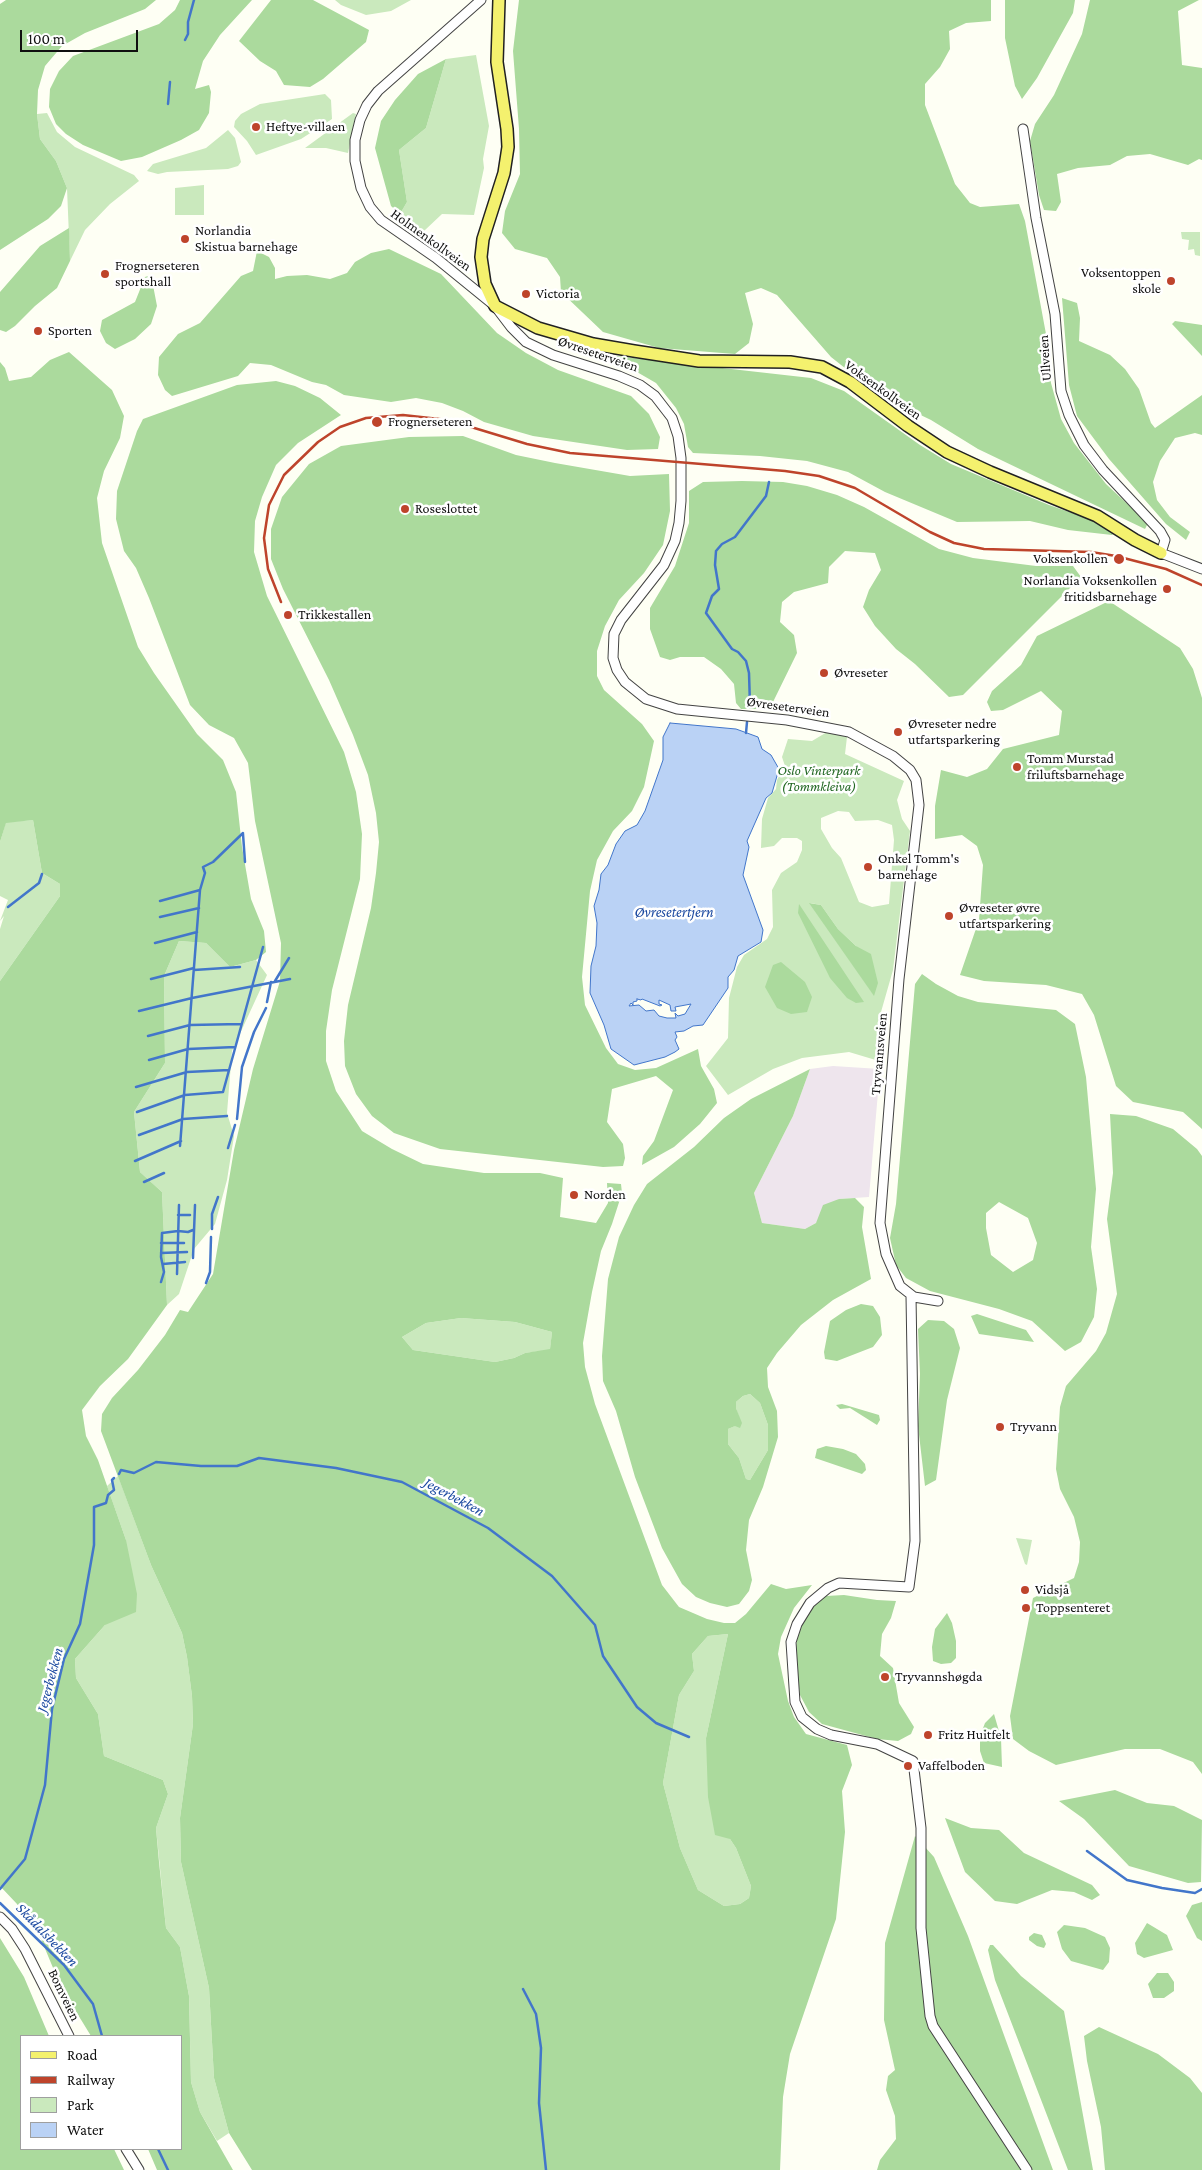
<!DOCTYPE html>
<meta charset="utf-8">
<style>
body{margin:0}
#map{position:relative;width:1202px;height:2170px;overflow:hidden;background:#fefff4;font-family:"Crimson Pro",serif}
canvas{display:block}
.legend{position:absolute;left:20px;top:2035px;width:162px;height:115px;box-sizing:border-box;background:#fff;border:1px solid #9f9f9f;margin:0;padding:6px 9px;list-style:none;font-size:15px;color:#101010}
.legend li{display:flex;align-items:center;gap:10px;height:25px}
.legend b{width:25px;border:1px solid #9f9f9f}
.scale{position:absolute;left:20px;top:30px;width:118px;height:22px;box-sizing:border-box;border:2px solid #101010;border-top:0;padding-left:6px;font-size:15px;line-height:18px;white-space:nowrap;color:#101010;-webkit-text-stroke:4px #fff;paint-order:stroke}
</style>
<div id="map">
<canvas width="1202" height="2170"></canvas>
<ul class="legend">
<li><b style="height:6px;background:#f4f16e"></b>Road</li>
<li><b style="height:6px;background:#be442b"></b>Railway</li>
<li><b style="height:14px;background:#cae9bd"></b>Park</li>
<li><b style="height:14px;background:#bad2f5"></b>Water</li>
</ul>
<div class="scale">100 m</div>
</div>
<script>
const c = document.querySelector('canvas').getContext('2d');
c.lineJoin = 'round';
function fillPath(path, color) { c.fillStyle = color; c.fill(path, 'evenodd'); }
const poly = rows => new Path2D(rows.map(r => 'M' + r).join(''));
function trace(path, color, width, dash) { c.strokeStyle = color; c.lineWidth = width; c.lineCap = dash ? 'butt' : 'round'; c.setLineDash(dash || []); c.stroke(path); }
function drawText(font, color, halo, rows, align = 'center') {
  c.font = font + ' "Crimson Pro",serif'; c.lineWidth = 5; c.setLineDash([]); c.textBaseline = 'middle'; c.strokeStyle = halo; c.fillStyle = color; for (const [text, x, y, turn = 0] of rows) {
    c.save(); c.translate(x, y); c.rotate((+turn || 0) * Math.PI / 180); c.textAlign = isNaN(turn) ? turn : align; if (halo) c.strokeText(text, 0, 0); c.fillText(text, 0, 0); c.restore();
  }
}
const industrial = poly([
 [833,1066,880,1069,869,1197,839,1199,816,1223,805,1229,762,1223,754,1193,793,1116,810,1069]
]);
const green = poly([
 [335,0,411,0,391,11,366,15,341,5],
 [476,55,489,126,483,159,484,168,474,215,442,214,424,231,414,235,400,214,407,202,399,150,426,128,446,59],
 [325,94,331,100,332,119,301,139,256,155,247,141,234,127,235,121,241,114,260,104],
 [47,113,57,132,75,147,134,175,139,181,110,204,85,230,70,261,67,188,56,161,40,139,37,114],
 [353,113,356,114,348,153,326,148,305,148],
 [228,130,235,138,241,162,238,166,228,169,167,172,158,174,147,171,153,164,206,148],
 [204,185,204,215,175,215,175,188],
 [1181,232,1200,232,1200,256,1195,255,1194,249,1188,250,1189,240,1182,239],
 [827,732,847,737,845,754,904,781,897,800,902,819,910,831,893,970,881,1012,879,1061,849,1052,802,1058,773,1069,728,1095,706,1066,728,1038,729,998,737,967,744,955,767,939,773,927,772,890,781,873,797,862,802,850,802,841,797,838,782,838,774,846,761,848,762,819,768,798,776,789,777,780,785,766,782,757,788,739,812,741],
 [838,811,849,812,855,821,878,820,892,825,894,840,889,904,872,907,859,902,841,858,832,848,821,829,821,818],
 [810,903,821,905,838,929,856,946,874,995],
 [33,820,42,873,60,884,60,896,0,981,0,929,4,916,0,921,8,900,0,896,0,842,6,822],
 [179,941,206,943,230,967,256,960,267,975,232,1051,227,1113,234,1136,227,1180,215,1224,194,1249,179,1294,167,1305,162,1192,140,1172,134,1112,165,1063,164,976],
 [461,1318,515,1322,552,1332,550,1350,525,1353,514,1358,495,1362,413,1350,402,1337,426,1323],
 [750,1394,760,1403,768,1425,768,1450,750,1480,746,1479,739,1458,728,1444,728,1429,741,1423,736,1408,736,1402,743,1396],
 [118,1476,151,1565,182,1633,187,1657,192,1696,193,1724,180,1818,181,1862,209,1988,214,2078,229,2133,217,2141,200,2112,191,2082,189,1996,180,1947,166,1928,156,1828,168,1794,163,1780,104,1756,98,1714,76,1678,75,1659,105,1625,126,1540,107,1486],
 [1016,1538,1032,1540,1027,1565,1025,1564],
 [728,1634,706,1738,730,1839,736,1848,751,1886,749,1898,740,1904,724,1906,698,1890,680,1848,663,1783,679,1695,694,1671,692,1654,708,1636]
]);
const forest = poly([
 [6,0,156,0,145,9,85,33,62,46,45,66,38,90,37,114,40,139,56,161,67,188,61,206,48,219,0,250,0,4],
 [180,0,252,0,220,35,203,61,195,89,209,85,211,92,209,113,199,130,181,140,142,157,121,161,83,145,66,134,56,124,49,107,50,89,59,71,73,56,159,24,175,10],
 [271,0,313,0,369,30,366,42,323,79,310,87,284,85,276,71,260,61,239,41],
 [519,0,991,0,991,21,966,23,949,31,950,49,940,67,925,84,925,105,955,184,970,203,980,207,1019,204,1025,221,1046,334,1051,383,1061,419,1074,443,1106,484,1148,523,1145,529,978,449,931,420,879,395,831,357,777,295,761,288,745,293,753,324,749,343,735,354,659,348,603,332,561,292,560,277,547,258,515,249,502,233,505,211,520,174,519,129,513,51],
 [1005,0,1075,0,1073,13,1037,78,1022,99,1015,86,1005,38],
 [1090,0,1199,0,1178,11,1182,65,1202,68,1202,160,1199,159,1188,165,1150,154,1127,156,1110,165,1078,168,1057,174,1061,202,1056,211,1044,210,1039,195,1030,141,1035,124,1054,95,1082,34],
 [446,59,426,128,399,150,407,202,400,214,391,206,375,148,381,121,395,100,418,74],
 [69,228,70,261,57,288,35,306,15,326,6,332,0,330,0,292,40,246],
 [389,249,441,274,497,333,526,353,558,370,631,396,649,414,660,437,658,449,627,450,533,436,484,422,463,411,442,403,416,398,391,402,344,395,326,385,312,382,271,365,250,363,238,376,172,396,165,390,158,375,159,357,178,334,200,323,241,276,253,271,257,251,269,257,275,268,275,279,287,276,307,275,330,279,347,273,355,262,371,253],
 [151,275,157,306,151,324,135,339,115,349,106,343,100,331,102,320,135,302,145,277],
 [1062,298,1077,303,1080,318,1079,341,1110,355,1125,369,1139,389,1151,423,1155,428,1202,395,1202,435,1195,433,1175,438,1160,461,1153,482,1157,500,1170,517,1190,532,1186,540,1166,524,1109,459,1077,416,1069,385],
 [1175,321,1202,325,1202,356,1172,324],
 [69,352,112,390,124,416,120,438,104,471,97,498,102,543,138,647,154,673,197,734,223,760,236,792,242,847,251,899,264,931,266,952,256,960,230,967,206,943,179,941,164,976,165,1063,134,1112,140,1172,162,1192,167,1305,128,1359,100,1386,82,1410,86,1436,98,1460,126,1540,137,1594,136,1612,105,1625,75,1659,76,1678,98,1714,104,1756,163,1780,168,1794,156,1828,159,1862,166,1928,180,1947,189,1996,191,2082,200,2112,233,2170,157,2170,148,2149,181,2149,181,2036,91,2036,61,1987,41,1939,17,1904,0,1886,0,981,60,896,60,884,42,873,33,820,6,823,0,842,0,362,5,368,9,381,31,377,50,360],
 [616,356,811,378,844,391,920,445,951,464,1049,505,1118,529,1112,535,1068,530,1030,521,957,522,885,492,848,472,807,461,760,456,693,453,688,447,684,424,676,408,656,383,630,368,612,362],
 [276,381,295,386,320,398,341,415,298,443,276,465,262,497,255,521,254,552,267,596,344,752,356,792,362,834,360,879,332,990,326,1031,326,1061,336,1091,362,1131,392,1149,423,1164,484,1173,540,1173,563,1178,560,1217,596,1223,608,1203,607,1183,621,1184,622,1193,612,1224,601,1251,592,1292,583,1343,585,1367,595,1404,662,1585,679,1607,707,1619,724,1623,735,1623,746,1614,771,1584,786,1589,812,1585,794,1608,781,1637,778,1654,788,1701,794,1717,806,1734,847,1745,852,1765,842,1791,845,1832,836,1919,790,2054,783,2097,780,2170,252,2170,229,2133,214,2078,209,1988,181,1862,180,1818,193,1724,192,1696,187,1657,182,1633,151,1565,101,1431,102,1414,112,1398,138,1370,165,1335,180,1310,188,1312,213,1274,234,1150,253,1069,280,981,281,943,255,821,248,763,234,738,209,725,190,705,149,598,136,568,124,551,116,519,117,491,137,431,143,419,237,385],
 [461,1318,515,1322,552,1332,550,1349,525,1353,514,1358,495,1362,413,1350,402,1337,426,1323],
 [728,1634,706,1738,708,1797,715,1835,730,1839,736,1848,751,1886,749,1898,740,1904,724,1906,698,1890,680,1848,663,1783,679,1695,694,1671,692,1654,708,1636],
 [463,436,516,455,555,463,630,476,669,474,670,511,663,545,644,573,619,600,605,626,597,651,597,676,604,690,642,724,654,741,644,787,632,811,613,831,597,860,590,891,582,977,585,1005,606,1048,618,1064,635,1070,656,1068,698,1049,701,1066,714,1089,717,1103,700,1124,674,1147,642,1165,643,1156,654,1141,673,1090,656,1076,612,1089,607,1122,623,1144,625,1158,623,1166,603,1167,440,1149,394,1133,372,1116,356,1094,345,1066,344,1041,348,1005,371,908,376,873,379,842,376,813,368,775,353,735,329,680,283,589,271,559,271,529,282,497,309,464,341,446,409,437],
 [742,481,783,482,807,486,837,495,864,507,939,549,973,558,1036,566,1073,566,1081,577,963,695,949,697,915,664,896,649,875,626,863,607,869,590,881,570,875,553,845,551,829,567,828,583,794,592,782,602,780,622,794,635,797,653,773,702,762,709,741,709,736,703,734,684,721,669,704,657,680,657,670,660,660,657,650,629,650,608,675,566,689,523,689,491,703,482],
 [1109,601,1180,648,1193,669,1202,698,1202,1129,1183,1112,1133,1102,1116,1086,1094,1015,1082,994,1046,985,984,981,960,975,979,920,983,865,977,846,962,835,935,839,935,806,941,770,967,777,987,769,1003,749,1059,735,1062,711,1041,691,1003,710,991,711,987,702,992,691,1021,665,1037,636],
 [809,903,821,905,838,929,856,946,871,954,878,983,874,996],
 [799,904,864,1002,856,1003,847,998,830,978,798,913],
 [781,962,805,982,812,997,807,1012,791,1014,777,1008,765,987,773,965],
 [922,974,936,984,958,996,978,1002,1056,1010,1075,1024,1086,1077,1096,1189,1091,1247,1097,1289,1094,1317,1081,1342,1065,1351,1032,1321,999,1309,930,1291,906,1278,896,1265,890,1238,896,1204,915,984],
 [999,1202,1028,1218,1037,1243,1033,1260,1013,1272,991,1255,986,1228,986,1213],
 [810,1069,793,1116,754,1193,762,1223,805,1229,816,1223,823,1205,839,1199,855,1198,864,1207,862,1227,871,1279,833,1300,801,1325,777,1353,767,1368,768,1387,777,1411,778,1437,763,1487,749,1520,746,1550,752,1580,749,1591,739,1604,727,1607,710,1603,696,1597,682,1584,662,1548,635,1477,616,1411,603,1381,602,1356,608,1279,619,1237,634,1205,647,1184,694,1147,724,1118,751,1099],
 [750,1394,760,1403,768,1425,768,1450,750,1480,746,1479,739,1458,728,1444,728,1429,735,1426,740,1428,742,1423,736,1408,736,1402,743,1396],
 [1110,1114,1136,1116,1173,1129,1197,1149,1202,1156,1202,1774,1193,1762,1160,1749,1125,1749,1056,1765,1029,1751,1013,1739,1010,1716,1033,1598,1074,1578,1079,1562,1080,1542,1074,1517,1060,1489,1056,1469,1060,1407,1066,1386,1096,1351,1106,1333,1117,1294,1107,1219,1113,1173],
 [861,1304,873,1306,880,1317,882,1335,873,1347,837,1361,825,1359,824,1352,830,1321,846,1310],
 [977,1314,1026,1330,1034,1342,979,1334,971,1316],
 [928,1320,944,1321,954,1329,960,1348,947,1400,936,1480,925,1486,918,1426,920,1374,918,1329],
 [842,1404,879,1415,880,1420,877,1425,850,1408,840,1409,836,1405],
 [826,1446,843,1449,856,1454,865,1464,866,1470,862,1474,815,1458,817,1449],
 [844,1595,877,1600,896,1601,891,1618,882,1634,880,1656,893,1668,899,1703,914,1727,911,1734,898,1741,877,1739,822,1724,809,1712,800,1695,797,1675,796,1653,797,1635,801,1624,813,1607,826,1596],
 [947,1613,952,1623,956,1641,956,1658,951,1663,941,1664,933,1661,932,1647,935,1629],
 [994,1714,1001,1738,1002,1767,984,1763,980,1751,980,1736,985,1723],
 [1115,1790,1147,1803,1174,1806,1202,1820,1201,1882,1188,1883,1129,1866,1084,1819,1059,1801],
 [945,1818,971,1828,999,1830,1024,1853,1092,1885,1100,1895,1092,1900,1074,1892,1052,1890,1017,1904,995,1901,965,1872],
 [915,1836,934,1857,968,1936,1053,2170,877,2170,880,2160,896,2139,895,2116,886,2090,888,2076,895,2070,884,2020,885,1943],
 [1202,1902,1202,1941,1197,1938,1186,1916,1192,1905],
 [1147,1923,1167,1935,1173,1950,1144,1958,1137,1954,1135,1943],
 [1064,1925,1085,1928,1105,1937,1110,1948,1109,1962,1103,1970,1071,1961,1062,1949,1057,1932],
 [1034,1933,1042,1935,1046,1944,1044,1948,1037,1946,1029,1940,1029,1937],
 [0,1938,24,1977,49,2036,21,2036,21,2149,114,2149,124,2170,0,2170],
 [990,1945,993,1945,1021,1976,1064,2011,1093,2170,1068,2170,995,1980,988,1950],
 [1157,1973,1168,1973,1174,1982,1174,1991,1164,1998,1153,1998,1148,1984],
 [1099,2027,1158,2054,1190,2078,1202,2093,1202,2170,1105,2170,1101,2127,1087,2061,1084,2036]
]);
const water = poly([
 [670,723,736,729,758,737,762,749,771,755,779,769,772,793,766,798,747,841,749,847,743,875,763,930,761,942,738,956,734,970,728,977,728,988,703,1025,693,1026,684,1031,675,1032,677,1037,675,1040,679,1049,675,1052,665,1057,634,1065,611,1049,604,1025,590,993,591,966,596,946,597,923,594,906,599,890,601,874,608,865,616,844,625,831,637,825,645,811,663,760,663,737,670,723],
 [637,999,641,1000,642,999,660,1006,662,1005,659,1004,659,1000,670,1005,671,1011,676,1011,675,1007,691,1004,685,1014,678,1016,675,1013,676,1018,667,1018,659,1016,654,1010,646,1011,639,1005,629,1006,631,1003,633,1005,633,1002,637,1001,637,999]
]);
const stream = poly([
 [185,40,188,34,188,22,194,0],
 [168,104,170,82],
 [750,705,749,673,746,661,738,652,732,649,706,613,712,596,719,589,715,565,716,551,722,544,735,537,766,496,769,482],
 [746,733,747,722],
 [243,834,245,862],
 [160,901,200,890],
 [8,907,39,883,42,874],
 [160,917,199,908],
 [155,943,197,932],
 [194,970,240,967],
 [151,979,194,968],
 [275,981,289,958],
 [267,1002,271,982],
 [139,1011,192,998,290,979],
 [148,1036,190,1025,241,1024],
 [149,1060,188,1049,235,1047],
 [136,1087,187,1072,229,1070],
 [137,1112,185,1095,223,1092,263,947],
 [237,1119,242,1067,254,1032,266,1008],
 [139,1135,183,1119,227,1116],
 [180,1146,200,890,205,873,203,867,213,862,243,833],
 [228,1148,235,1125],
 [135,1161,181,1141],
 [144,1182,164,1173],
 [178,1215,190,1215],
 [212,1229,212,1214,218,1197],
 [161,1243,184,1243],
 [161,1253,187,1252],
 [193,1258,195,1205],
 [163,1264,185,1262],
 [177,1274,179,1205],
 [161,1282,164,1272,161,1257,162,1233,178,1231,188,1232,193,1230],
 [206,1283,210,1272,211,1237],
 [119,1474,121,1470,134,1473,156,1462,201,1466,237,1466,259,1458,336,1468,402,1482,488,1528,552,1576,595,1625,603,1656,637,1707,656,1723,689,1737],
 [1087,1851,1127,1880,1162,1888,1195,1893,1202,1889],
 [0,1889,25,1859,45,1785,52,1709,64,1659,80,1624,94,1545,94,1507,106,1503,108,1495,114,1490,112,1480,114,1478],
 [0,1903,64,1965,93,2004,102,2036],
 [523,1989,536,2014,541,2048,539,2103,546,2170],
 [158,2149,168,2170]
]);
const minor = poly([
 [481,0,378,91,367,105,360,120,355,140,355,161,361,188,370,207,381,220,436,258,495,306,511,327,526,342,553,355,619,376,640,385,655,396,672,418,678,436,681,458,681,501,679,523,675,541,664,565,621,620,614,634,613,658,617,670,625,682,646,699,677,709,787,720,849,732,893,756,910,770,916,780,919,805,899,979,880,1223,886,1254,900,1286,914,1297,938,1301],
 [1023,129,1036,218,1055,314,1061,391,1069,415,1084,445,1103,470,1160,531,1165,540,1161,553,1202,569],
 [911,1296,915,1541,909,1587,839,1583,828,1588,810,1603,797,1624,791,1642,795,1702,802,1717,817,1729,831,1735,877,1744,913,1761,921,1828,921,1928,930,2016,933,2026,1027,2170],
 [0,1917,12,1929,25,1949,69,2036],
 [126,2149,139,2170]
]);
const major = poly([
 [499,0,497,62,507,129,508,147,504,173,483,239,481,257,485,284,495,306,538,328,593,344,634,351,699,361,790,362,822,367,850,382,908,426,947,452,990,472,1097,516,1135,540,1161,553]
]);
const rail = poly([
 [281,602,268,569,264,538,269,505,284,475,318,442,340,427,366,418,403,415,448,420,527,444,570,453,785,471,819,476,855,488,930,532,954,543,984,549,1091,552,1116,556,1166,569,1202,585]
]);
const markers = [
 [256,127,5,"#be442b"],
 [185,239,5,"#be442b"],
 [105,274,5,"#be442b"],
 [1171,281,5,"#be442b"],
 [526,294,5,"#be442b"],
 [38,331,5,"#be442b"],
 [377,422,6,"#be442b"],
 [405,509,5,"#be442b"],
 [1119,559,6,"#be442b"],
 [1167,589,5,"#be442b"],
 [288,615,5,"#be442b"],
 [824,673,5,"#be442b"],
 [898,732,5,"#be442b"],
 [1017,767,5,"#be442b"],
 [868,867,5,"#be442b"],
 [949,916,5,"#be442b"],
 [574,1195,5,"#be442b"],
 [1000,1427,5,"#be442b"],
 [1025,1590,5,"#be442b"],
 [1026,1608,5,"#be442b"],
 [885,1677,5,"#be442b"],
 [928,1735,5,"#be442b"],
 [908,1766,5,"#be442b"]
];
const poiNames = [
 ["Heftye-villaen",266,127],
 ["Norlandia",195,231],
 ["Skistua barnehage",195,247],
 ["Frognerseteren",115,266],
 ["sportshall",115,282],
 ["Voksentoppen",1161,273,"right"],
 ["skole",1161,289,"right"],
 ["Victoria",536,294],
 ["Sporten",48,331],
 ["Frognerseteren",388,422],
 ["Roseslottet",415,509],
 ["Voksenkollen",1108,559,"right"],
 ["Norlandia Voksenkollen",1157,581,"right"],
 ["fritidsbarnehage",1157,597,"right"],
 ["Trikkestallen",298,615],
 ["Øvreseter",834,673],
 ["Øvreseter nedre",908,724],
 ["utfartsparkering",908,740],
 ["Tomm Murstad",1027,759],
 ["friluftsbarnehage",1027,775],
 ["Onkel Tomm's",878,859],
 ["barnehage",878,875],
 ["Øvreseter øvre",959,908],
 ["utfartsparkering",959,924],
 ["Norden",584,1195],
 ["Tryvann",1010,1427],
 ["Vidsjå",1035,1590],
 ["Toppsenteret",1036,1608],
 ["Tryvannshøgda",895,1677],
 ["Fritz Huitfelt",938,1735],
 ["Vaffelboden",918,1766]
];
const streetNames = [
 ["Holmenkollveien",431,240,36],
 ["Øvreseterveien",598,354,19],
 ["Ullveien",1045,358,-94],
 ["Voksenkollveien",883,390,36],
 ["Øvreseterveien",788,707,8],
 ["Tryvannsveien",879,1054,-85],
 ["Bomveien",64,1995,64]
];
const parkNames = [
 ["Oslo Vinterpark",819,771],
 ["(Tommkleiva)",819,787]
];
const waterNames = [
 ["Øvresetertjern",674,912],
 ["Jegerbekken",454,1497,28],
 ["Jegerbekken",50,1680,-75],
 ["Skådalsbekken",47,1935,46]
];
fillPath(industrial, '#eee5ed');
fillPath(green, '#cae9bd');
fillPath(forest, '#abda9d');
fillPath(water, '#bad2f5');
trace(water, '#4276ca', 1);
trace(stream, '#4276ca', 2.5);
trace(minor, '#434343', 11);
trace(major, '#212121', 14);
trace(minor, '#fff', 9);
trace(major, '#f4f16e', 11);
trace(rail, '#be442b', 2.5);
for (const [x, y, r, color] of markers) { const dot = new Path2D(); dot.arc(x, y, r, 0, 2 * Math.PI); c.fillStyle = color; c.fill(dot); trace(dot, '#fff', 2); }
drawText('14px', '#101010', '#fff', poiNames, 'left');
drawText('14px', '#101010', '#fff', streetNames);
drawText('italic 14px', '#216722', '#fff', parkNames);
drawText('italic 15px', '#1b49a0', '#fff', waterNames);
</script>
